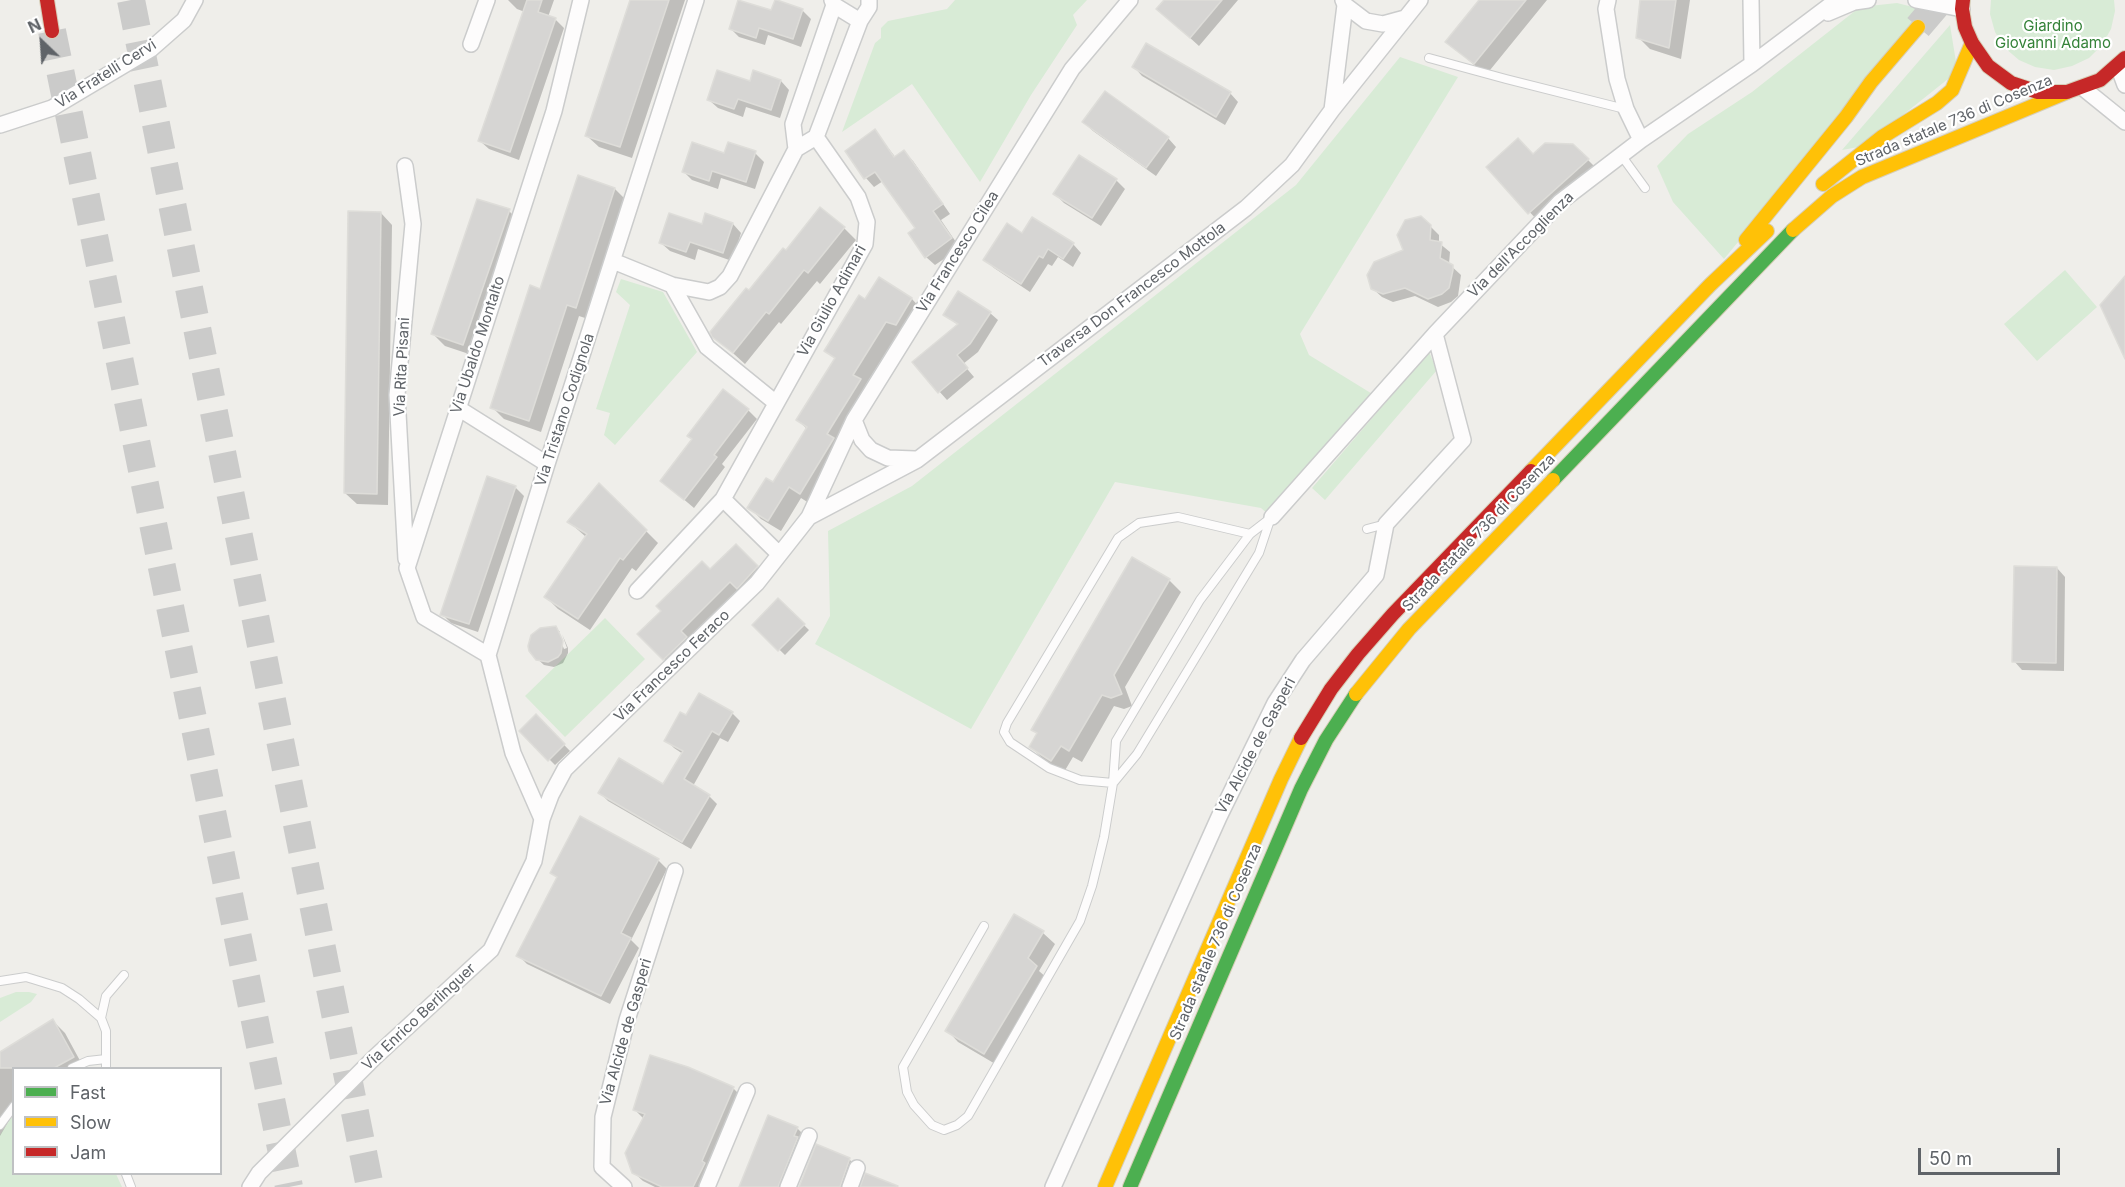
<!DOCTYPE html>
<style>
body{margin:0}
#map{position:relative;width:2125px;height:1187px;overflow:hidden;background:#efeeea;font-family:Inter,sans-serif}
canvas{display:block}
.legend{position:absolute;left:12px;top:1067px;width:210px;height:108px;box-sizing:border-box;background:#fff;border:2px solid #bfc1c3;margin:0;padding:8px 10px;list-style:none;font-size:18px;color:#5f6368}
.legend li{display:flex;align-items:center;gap:12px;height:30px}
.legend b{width:30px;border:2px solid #bfc1c3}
.north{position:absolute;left:12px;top:12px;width:60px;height:60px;-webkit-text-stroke:4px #fff;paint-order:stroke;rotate:335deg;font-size:16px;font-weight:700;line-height:24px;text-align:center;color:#5f6368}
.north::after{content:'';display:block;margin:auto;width:21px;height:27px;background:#5f6368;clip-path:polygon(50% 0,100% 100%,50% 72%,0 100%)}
.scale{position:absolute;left:1918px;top:1148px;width:142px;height:27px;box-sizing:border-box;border:3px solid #5f6368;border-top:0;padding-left:8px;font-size:18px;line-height:21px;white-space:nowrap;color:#5f6368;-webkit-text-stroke:4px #fff;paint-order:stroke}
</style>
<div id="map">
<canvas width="2125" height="1187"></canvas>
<ul class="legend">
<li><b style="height:8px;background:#4caf50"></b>Fast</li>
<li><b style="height:8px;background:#ffc107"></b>Slow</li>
<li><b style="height:8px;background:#c62828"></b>Jam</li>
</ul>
<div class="north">N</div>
<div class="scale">50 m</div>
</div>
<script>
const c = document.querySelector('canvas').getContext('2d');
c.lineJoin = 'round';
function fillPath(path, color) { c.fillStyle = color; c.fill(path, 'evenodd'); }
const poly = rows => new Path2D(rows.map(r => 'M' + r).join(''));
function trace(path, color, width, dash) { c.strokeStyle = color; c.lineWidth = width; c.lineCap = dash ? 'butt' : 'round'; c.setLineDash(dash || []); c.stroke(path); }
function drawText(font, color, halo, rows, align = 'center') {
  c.font = font + ' Inter,sans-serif'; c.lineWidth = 4.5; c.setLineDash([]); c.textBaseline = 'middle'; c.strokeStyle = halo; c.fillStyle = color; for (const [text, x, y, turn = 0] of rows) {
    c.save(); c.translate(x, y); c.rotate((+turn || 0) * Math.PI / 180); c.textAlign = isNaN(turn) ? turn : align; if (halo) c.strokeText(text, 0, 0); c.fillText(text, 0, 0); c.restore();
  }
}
const green = poly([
 [955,0,1087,0,1073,15,1077,25,1031,95,980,182,912,84,842,132,875,43,881,38,881,28,888,21,947,9],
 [1991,0,2114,0,2115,11,2111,29,2102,45,2089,58,2072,66,2054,70,2035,67,2019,60,2005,48,1995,32,1990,14],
 [1897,3,1929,11,1724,259,1673,202,1657,166,1688,134,1752,92,1860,7],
 [1950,25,1956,62,1953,75,1864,146,1842,150],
 [1400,57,1458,77,1300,334,1309,355,1374,395,1269,515,1261,508,1115,482,971,729,815,644,830,616,828,531,912,486,1296,185],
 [2065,270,2097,307,2037,361,2004,324],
 [621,279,663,292,697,352,615,445,604,435,610,413,596,409,630,305,616,292],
 [1429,352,1437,370,1325,500,1312,488],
 [605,618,645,659,565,737,525,696],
 [16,992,29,992,37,994,31,1002,0,1022,0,998],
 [13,1115,14,1174,116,1174,122,1187,0,1187,0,1135]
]);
const shadow = poly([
 [508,0,554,0,548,17,555,19,564,28,519,160,489,149,480,141,525,12,517,9],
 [632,0,685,0,632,158,599,147,587,136],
 [1166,0,1238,0,1199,46,1158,9],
 [1481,0,1547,0,1486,75,1447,42],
 [1642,0,1690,0,1681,59,1650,49,1638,37],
 [802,10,811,19,801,47,768,35,765,45,739,37,730,28,772,11],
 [1134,67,1230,93,1238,102,1225,125,1142,76],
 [781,81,789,90,780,118,746,107,743,117,718,108,709,100,751,83],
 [1084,122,1168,138,1176,147,1156,176,1093,131],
 [875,131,896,158,904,152,913,161,950,214,941,220,960,248,935,265,926,257,917,229,883,181,874,187,866,178,847,152],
 [1573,145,1597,169,1538,221,1488,167],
 [755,153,764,162,755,189,721,178,718,189,692,180,683,171,725,155],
 [1116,180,1125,189,1101,226,1064,203,1055,194],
 [615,189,627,201,588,319,579,316,541,432,504,419,492,407,541,291],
 [509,211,521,223,475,356,445,346,433,334],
 [381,213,392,225,388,505,357,504,345,493],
 [733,224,741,233,732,261,698,249,695,260,670,251,661,243,703,226],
 [1430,226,1439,235,1439,243,1450,252,1449,264,1461,275,1458,296,1451,302,1438,307,1415,296,1393,302,1382,297,1372,288],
 [844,228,856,240,820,284,817,281,781,324,779,322,745,364,714,336,749,292],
 [1022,235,1073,244,1081,253,1073,267,1058,257,1052,266,1048,264,1030,292,994,268,985,260],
 [879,279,912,299,923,311,908,336,898,333,865,386,872,392,812,505,801,498,781,531,761,519,749,507,773,484,807,429,798,420,836,360,826,350,865,301],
 [990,313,998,320,978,352,963,364,974,377,947,400,914,363,959,326,945,314],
 [748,410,757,419,722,464,725,467,694,508,662,481],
 [600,485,658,543,636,571,632,568,590,630,558,609,546,597,586,537,569,522],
 [515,487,524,496,478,632,451,623,442,614],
 [736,546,766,576,673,668,639,634,663,611,710,571],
 [2057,568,2065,577,2064,671,2022,670,2014,661],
 [1169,580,1181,592,1125,687,1132,706,1124,709,1114,706,1082,762,1073,757,1064,772,1043,759,1031,747,1038,734,1033,729],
 [778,600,809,630,785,655,754,625],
 [556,628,560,632,557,632,564,649,567,648,562,634,568,648,568,653,563,663,554,667,544,665,533,655],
 [732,713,740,721,728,742,720,738,693,786,709,796,717,804,691,849,608,801,600,793,664,787,683,754,674,748,666,740,687,717],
 [536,716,570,751,555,765,521,731],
 [618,839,658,860,667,869,631,940,639,948,610,1004,527,964,518,955,558,879,552,873],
 [1043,933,1055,944,1039,971,1048,979,997,1065,958,1042,947,1030],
 [53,1021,65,1033,84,1068,14,1068,14,1112,0,1136,0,1053],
 [687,1068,733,1088,742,1097,706,1187,655,1187,643,1181,633,1172,644,1119,635,1110],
 [797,1128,806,1137,790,1187,740,1187],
 [849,1159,858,1168,851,1187,800,1187]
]);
const building = poly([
 [527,0,542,0,538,12,556,18,510,152,478,141,527,0],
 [630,0,669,0,620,147,585,136,630,0],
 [738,0,771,10,775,0,777,0,803,9,793,39,759,28,756,38,729,29,738,0],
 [1164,0,1222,0,1190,38,1156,9,1164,0],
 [1479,0,1526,0,1474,64,1445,42,1479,0],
 [1640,0,1676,0,1669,48,1636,38,1640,0],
 [1146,43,1231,92,1216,117,1132,67,1146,43],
 [717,70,750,81,753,70,781,80,771,110,738,99,734,109,707,100,717,70],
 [1105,91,1169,137,1146,168,1082,122,1105,91],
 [875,129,894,157,904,150,943,204,933,211,952,238,925,258,908,233,915,228,875,172,864,179,845,151,875,129],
 [1518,138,1533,154,1545,143,1573,144,1589,159,1528,214,1486,167,1518,138],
 [692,142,724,153,728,142,756,151,746,182,712,171,709,181,682,172,692,142],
 [1079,155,1117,179,1092,218,1053,194,1079,155],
 [578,175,615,188,576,308,567,305,529,421,490,408,530,285,540,289,578,175],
 [477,199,510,209,463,345,431,334,477,199],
 [820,207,845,227,808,273,804,270,769,314,766,312,733,353,712,337,710,332,746,288,749,290,783,248,786,250,820,207],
 [348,211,381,212,377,494,344,493,348,211],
 [669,213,702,224,705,213,733,223,723,253,690,242,686,252,659,243,669,213],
 [1421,216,1431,225,1430,240,1442,242,1440,258,1453,265,1453,270,1449,288,1442,294,1428,299,1405,288,1383,294,1371,289,1367,275,1374,262,1403,250,1397,235,1405,220,1421,216],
 [1032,217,1074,243,1063,259,1048,249,1043,258,1039,256,1021,284,983,260,1007,223,1022,233,1032,217],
 [2125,276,2125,359,2100,305,2125,276],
 [879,277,912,298,896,325,886,322,853,375,861,379,827,434,834,438,800,494,789,487,768,521,747,508,766,478,773,482,807,427,796,420,835,358,824,351,859,295,865,299,879,277],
 [958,291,991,312,970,344,957,355,968,368,938,393,912,362,958,324,943,315,958,291],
 [723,389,749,409,714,455,717,457,684,500,660,481,692,439,687,436,723,389],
 [487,476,516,486,469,624,440,615,487,476],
 [599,483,647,530,623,560,620,558,578,619,544,597,587,534,567,522,599,483],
 [736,544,758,566,737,589,730,582,681,631,687,637,663,660,637,634,661,611,656,606,702,561,710,569,736,544],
 [1132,557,1170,579,1114,675,1122,694,1111,698,1102,695,1069,751,1061,746,1051,761,1029,747,1037,733,1031,730,1132,557],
 [2014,566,2057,567,2056,663,2012,662,2014,566],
 [778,598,805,624,778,651,752,625,778,598],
 [556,626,563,641,561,653,558,657,548,662,536,660,529,651,528,646,531,635,540,628,556,626],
 [699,693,733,712,719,735,712,731,684,779,710,795,682,842,598,793,619,758,663,784,683,751,664,741,680,712,686,715,699,693],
 [536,714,565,744,548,761,519,731,536,714],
 [580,816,659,859,621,933,631,938,601,996,516,956,557,877,550,873,580,816],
 [1014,914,1044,931,1028,958,1037,966,984,1054,945,1031,1014,914],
 [53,1019,74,1057,54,1068,0,1068,0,1052,53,1019],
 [650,1055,688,1067,734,1087,702,1161,705,1163,693,1187,662,1187,632,1173,625,1153,645,1114,633,1110,650,1055],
 [768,1115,798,1127,794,1136,798,1137,778,1187,739,1187,768,1115],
 [816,1144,850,1158,840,1187,799,1187,816,1144],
 [865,1173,898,1186,897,1187,860,1187,865,1173]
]);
const highwayTunnel = poly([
 [131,0,370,1187],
 [1918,27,1941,0],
 [52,31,289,1187]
]);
const lane = poly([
 [1429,58,1506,79,1625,109],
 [1621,155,1645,188],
 [1367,529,1386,524],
 [1114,782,1137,754,1259,553,1271,517],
 [1113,783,1080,780,1049,768,1010,742,1004,732,1007,723,1118,538,1139,523,1178,517,1250,534],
 [984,926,903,1067,907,1092,914,1105,932,1125,944,1130,957,1125,968,1116,1080,921,1092,886,1104,837,1113,783,1116,741,1200,600,1250,534,1272,517],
 [0,981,26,977,62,988,79,999,101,1018,106,1031,106,1068],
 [101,1018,106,996,124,975],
 [72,1068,88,1061,106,1059],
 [0,1125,14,1106],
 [126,1174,131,1187]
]);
const street = poly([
 [1343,0,1345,5,1366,21,1383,24,1405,18],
 [1608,0,1606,9,1617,79,1626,109,1641,140],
 [1751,0,1752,64],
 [1916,0,1962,9],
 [834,5,860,21],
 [1828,13,1854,2,1868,0],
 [471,44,487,0],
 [2118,66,2125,85],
 [2083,88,2125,122],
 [1332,110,1345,5],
 [0,125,52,108,151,49,184,20,195,0],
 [796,149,816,137,860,21,869,7,869,0],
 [796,149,793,124,834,5,832,0],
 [405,166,413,224,397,395,406,559],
 [613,261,672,285,709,292,720,287,730,276,796,149],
 [672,285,707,347,776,403],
 [458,408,547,464],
 [854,420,862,440,871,450,888,458,915,459],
 [723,499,779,554],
 [809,517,917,460,1246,208,1292,165,1332,110,1420,0],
 [1272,517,1435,334,1560,202,1641,140,1752,64,1837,0],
 [637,591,723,499,865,244,867,222,858,197,816,137],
 [488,655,424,617,407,568,554,111,581,0],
 [542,819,513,753,488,655,547,464,696,0],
 [250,1187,259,1173,375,1057,491,950,534,861,542,819,551,795,565,769,757,583,809,517,854,420,1072,69,1130,0],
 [624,1187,602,1167,603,1117,627,1020,675,871],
 [707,1187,747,1091],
 [788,1187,809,1136],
 [850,1187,857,1168],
 [1053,1187,1219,817,1275,703,1303,660,1376,575,1386,524,1463,440,1435,334]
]);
const fast = poly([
 [1553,480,1793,230],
 [1130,1187,1301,789,1326,740,1356,694]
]);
const slow = poly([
 [1823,184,1882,137,1937,103,1952,90,1972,43],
 [1793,230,1832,196,1862,177,2067,92],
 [1746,240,1846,117,1871,82,1918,27],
 [1531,471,1710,285,1767,231],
 [1356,694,1409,629,1553,480],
 [1105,1187,1281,779,1301,738]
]);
const jam = poly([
 [47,0,52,31],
 [1963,0,1962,9,1965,27,1972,43,1988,66,2011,83,2038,92,2067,92,2100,80,2125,58],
 [1301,738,1331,689,1358,654,1393,614,1531,471]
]);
const parkNames = [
 ["Giardino",2053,26],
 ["Giovanni Adamo",2053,43]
];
const streetNames = [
 ["Via Fratelli Cervi",106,74,-32],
 ["Strada statale 736 di Cosenza",1954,121,-23],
 ["Via dell'Accoglienza",1521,245,-45],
 ["Via Francesco Cilea",958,252,-58],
 ["Traversa Don Francesco Mottola",1132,295,-37],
 ["Via Giulio Adimari",832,301,-61],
 ["Via Ubaldo Montalto",478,345,-72],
 ["Via Rita Pisani",402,367,-87],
 ["Via Tristano Codignola",565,410,-72],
 ["Strada statale 736 di Cosenza",1479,533,-46],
 ["Via Francesco Feraco",672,666,-44],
 ["Via Alcide de Gasperi",1256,746,-62],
 ["Strada statale 736 di Cosenza",1216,942,-67],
 ["Via Enrico Berlinguer",419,1017,-43],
 ["Via Alcide de Gasperi",626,1032,-74]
];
fillPath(green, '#d8ebd6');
fillPath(shadow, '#0003');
fillPath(building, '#d6d5d3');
trace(building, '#deddd9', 1.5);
trace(highwayTunnel, '#cbcbca', 28, [28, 14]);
trace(lane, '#cbcccc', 10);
trace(street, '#cbcccc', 18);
trace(fast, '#d7ceb8', 16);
trace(slow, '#d7ceb8', 16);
trace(jam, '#d7ceb8', 16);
trace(lane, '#fdfcfc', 8);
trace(street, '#fdfcfc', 15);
trace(fast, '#4caf50', 14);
trace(slow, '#ffc107', 14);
trace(jam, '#c62828', 14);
drawText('15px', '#348238', '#fff', parkNames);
drawText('15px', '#5f6368', '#fff', streetNames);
</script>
